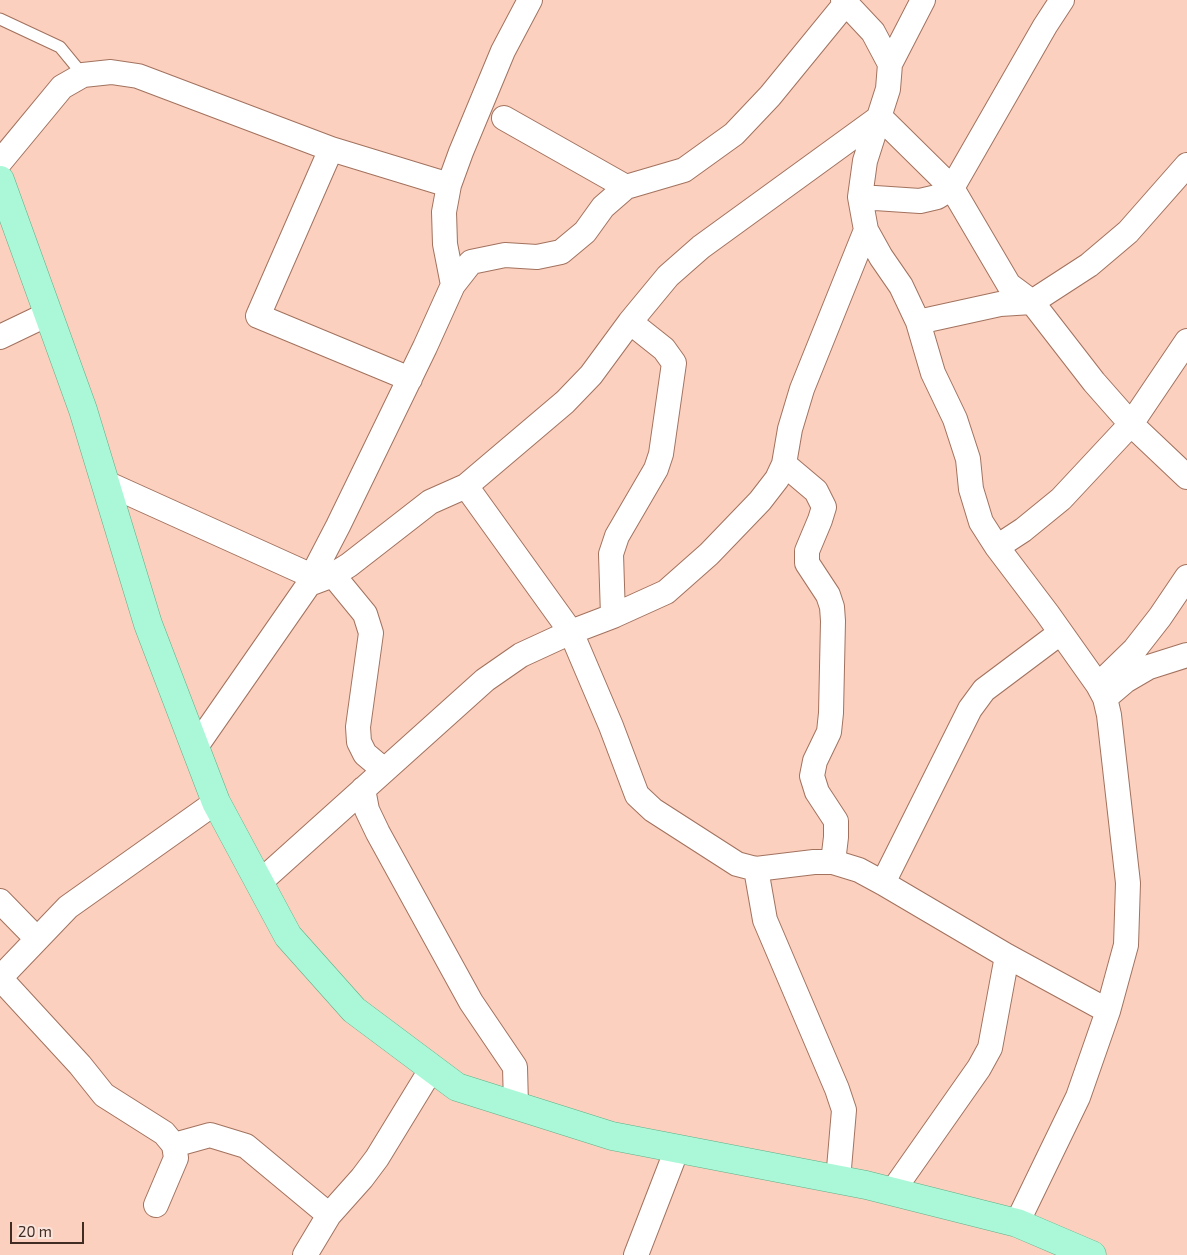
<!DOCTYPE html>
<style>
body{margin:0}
#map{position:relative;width:1187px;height:1255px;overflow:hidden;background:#fcd0bf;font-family:"Exo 2",sans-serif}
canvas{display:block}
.scale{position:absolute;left:10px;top:1222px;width:74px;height:22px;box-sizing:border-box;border:2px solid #412c24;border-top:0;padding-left:6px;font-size:15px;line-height:18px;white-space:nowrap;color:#412c24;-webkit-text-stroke:4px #f9e3da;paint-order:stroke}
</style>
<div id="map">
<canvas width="1187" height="1255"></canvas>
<div class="scale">20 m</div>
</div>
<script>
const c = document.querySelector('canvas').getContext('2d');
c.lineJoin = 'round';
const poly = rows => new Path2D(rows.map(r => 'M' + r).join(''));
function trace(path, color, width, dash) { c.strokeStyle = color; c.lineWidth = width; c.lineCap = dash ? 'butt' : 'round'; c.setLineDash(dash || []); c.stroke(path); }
const service = poly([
 [0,19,60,47,83,75]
]);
const minor = poly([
 [843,0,873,32,890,64,888,89,865,161,860,197,866,230,881,257,901,286,918,322,933,373,955,419,968,459,971,489,981,522,997,547,1047,613,1098,685,1105,698,1109,715,1128,883,1126,945,1108,1011,1078,1097,1017,1223],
 [890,64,923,0],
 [504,118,626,187],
 [331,149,258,316,410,379],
 [0,162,62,87,83,75,111,72,138,76,331,149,449,185],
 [860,197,920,201,937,197,952,188,1045,26,1062,0],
 [453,285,445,244,444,212,449,185,461,152,503,51,530,0],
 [918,322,1000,304,1032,302,1089,265,1128,232,1187,165],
 [0,337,48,314],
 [784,464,816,491,824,507,820,520,807,551,807,563,828,595,832,607,833,621,831,713,829,732,815,761,812,776,817,792,836,821,836,837,833,862],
 [104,482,312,576],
 [466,486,571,632,611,726,637,795,653,810,737,864,756,869,814,862,833,862,859,870,883,883,1007,956,1108,1011],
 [997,547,1023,530,1061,499,1131,424,1187,341],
 [333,575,365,614,371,633,358,727,359,742,365,754,384,770],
 [309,584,333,575,349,565,430,502,466,486,565,402,591,375,630,322,668,276,701,247,880,117,952,188,1009,285,1032,302,1094,382,1131,424,1187,477],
 [613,616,611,554,617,536,656,469,661,454,674,363,664,349,630,322],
 [1098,685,1135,649,1160,617,1187,577],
 [1105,698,1125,681,1149,667,1187,655],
 [195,748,309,584,312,576,338,526,425,347,453,285,471,262,505,255,537,257,561,252,585,232,603,207,626,187,684,170,734,134,770,96,846,3],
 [363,789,367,810,378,833,471,1002,515,1067,516,1105],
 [756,869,765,920,837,1089,844,1110,838,1180],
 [259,883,485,680,521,655,571,632,613,616,666,592,709,554,760,501,777,479,784,464,790,429,802,389,866,230],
 [883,883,970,709,984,690,1060,633],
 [0,901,37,939],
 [0,978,80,1065,104,1095,164,1133,174,1145,176,1158,156,1205],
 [0,978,68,907,216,802],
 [174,1145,210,1135,246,1146,329,1215],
 [892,1192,979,1068,990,1048,1007,956],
 [305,1255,329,1215,362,1178,377,1158,432,1068],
 [636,1255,677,1149]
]);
const primary = poly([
 [0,180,83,410,148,624,216,802,288,936,354,1010,457,1087,612,1136,866,1185,1017,1223,1092,1255]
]);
trace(service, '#a2725e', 13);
trace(minor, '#a2725e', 26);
trace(primary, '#60ae87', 29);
trace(service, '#fff', 11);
trace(minor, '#fff', 24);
trace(primary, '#aaf8d7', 28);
</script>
